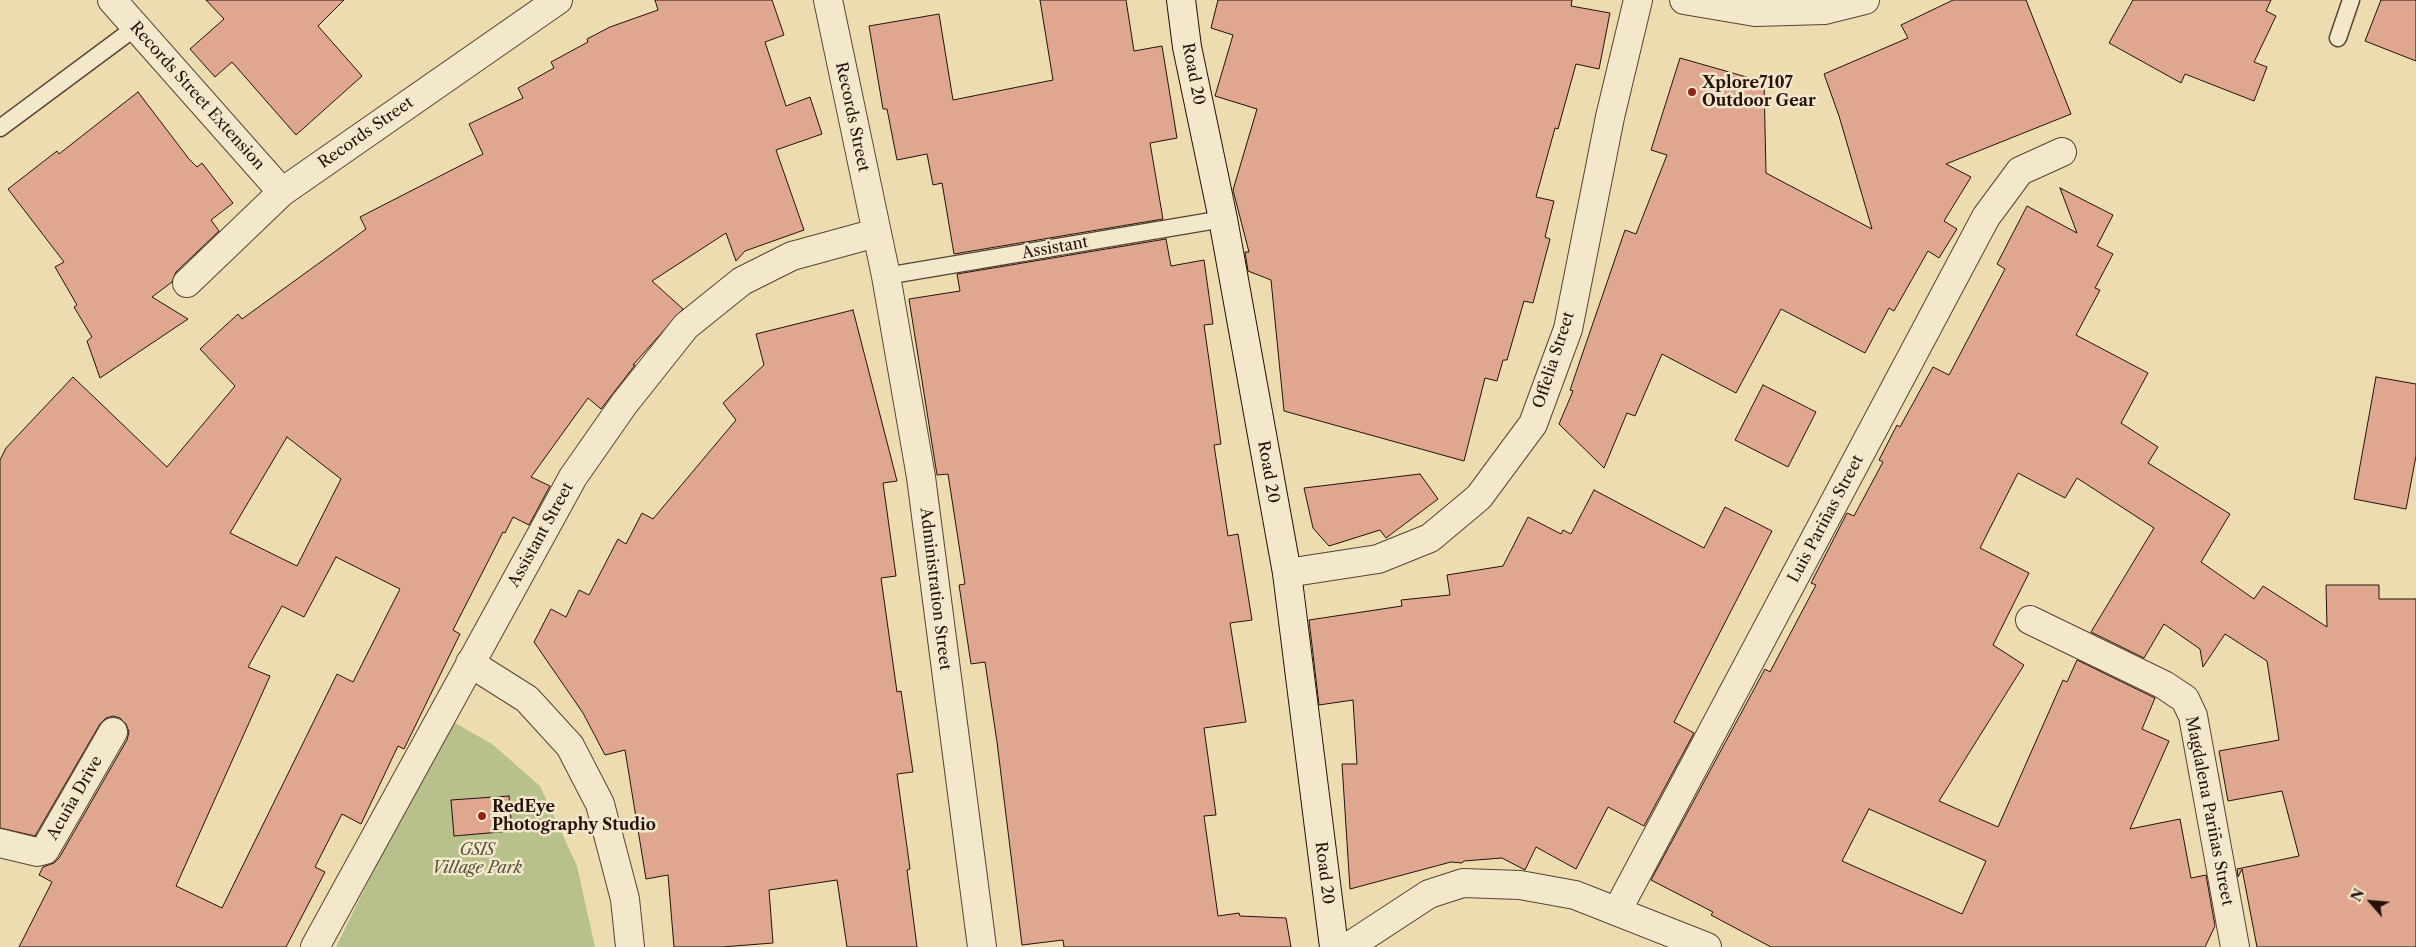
<!DOCTYPE html>
<meta charset="utf-8">
<style>
body{margin:0}
#map{position:relative;width:2416px;height:947px;overflow:hidden;background:#ecdcaf;font-family:"Libre Caslon Text",serif}
canvas{display:block}
.north{position:absolute;left:2346px;top:877px;width:50px;height:50px;-webkit-text-stroke:4px #f3e8cb;paint-order:stroke;rotate:297deg;font-size:14px;font-weight:700;line-height:20px;text-align:center;color:#24120b}
.north::after{content:'';display:block;margin:auto;width:18px;height:22px;background:#24120b;clip-path:polygon(50% 0,100% 100%,50% 72%,0 100%)}
</style>
<div id="map">
<canvas width="2416" height="947"></canvas>
<div class="north">N</div>
</div>
<script>
const c = document.querySelector('canvas').getContext('2d');
c.lineJoin = 'round';
function fillPath(path, color) { c.fillStyle = color; c.fill(path, 'evenodd'); }
const poly = rows => new Path2D(rows.map(r => 'M' + r).join(''));
function trace(path, color, width, dash) { c.strokeStyle = color; c.lineWidth = width; c.lineCap = dash ? 'butt' : 'round'; c.setLineDash(dash || []); c.stroke(path); }
function drawText(font, color, halo, rows, align = 'center') {
  c.font = font + ' "Libre Caslon Text",serif'; c.lineWidth = 5; c.setLineDash([]); c.textBaseline = 'middle'; c.strokeStyle = halo; c.fillStyle = color; for (const [text, x, y, turn = 0] of rows) {
    c.save(); c.translate(x, y); c.rotate((+turn || 0) * Math.PI / 180); c.textAlign = isNaN(turn) ? turn : align; if (halo) c.strokeText(text, 0, 0); c.fillText(text, 0, 0); c.restore();
  }
}
const green = poly([
 [448,719,492,744,540,786,577,866,595,947,336,947]
]);
const building = poly([
 [206,0,344,0,318,26,362,76,296,135,232,62,215,77,190,49,224,19,206,0],
 [655,0,772,0,784,35,765,42,786,106,810,97,822,134,776,150,804,230,745,251,736,261,726,233,652,281,683,309,633,365,635,365,601,409,588,398,531,477,550,486,529,525,513,517,505,533,503,532,453,630,460,634,404,749,398,746,361,824,342,814,315,867,325,872,286,947,19,947,52,882,39,875,43,867,54,863,59,858,127,740,129,732,126,724,120,718,113,716,106,718,100,724,35,836,0,828,0,460,6,448,73,377,167,467,235,386,200,349,238,314,242,319,366,229,360,217,483,154,469,124,523,98,518,88,554,68,551,62,588,42,587,39,610,27,658,10,655,0],
 [287,437,341,479,297,566,230,533,287,437],
 [336,557,400,589,353,682,337,674,222,908,176,886,270,676,248,667,282,606,304,617,336,557],
 [1040,0,1126,0,1134,51,1162,46,1177,138,1150,143,1163,219,954,254,942,183,933,185,927,154,897,160,887,109,883,109,869,26,939,14,953,100,1053,80,1040,0],
 [1218,0,1572,0,1571,6,1610,13,1599,69,1576,64,1558,129,1555,128,1536,197,1554,201,1545,237,1550,239,1533,303,1524,301,1507,360,1503,360,1497,381,1485,378,1464,461,1284,411,1271,280,1248,271,1245,252,1249,252,1233,190,1257,109,1215,96,1233,35,1211,28,1218,0],
 [1953,0,2026,0,2071,114,1946,164,1971,177,1944,221,1957,229,1939,258,1928,251,1894,311,1889,308,1865,353,1781,309,1736,393,1662,354,1635,416,1627,413,1604,468,1559,424,1573,391,1570,390,1625,230,1636,234,1667,155,1651,150,1680,58,1764,82,1766,173,1872,229,1839,116,1824,74,1908,38,1901,25,1953,0],
 [2133,0,2271,0,2266,11,2276,16,2254,62,2267,67,2254,101,2185,74,2181,83,2109,43,2133,0],
 [2381,0,2416,0,2416,61,2365,41,2381,0],
 [138,92,189,159,197,167,202,163,233,203,211,220,219,231,176,272,172,282,152,297,188,319,100,378,87,341,92,337,74,307,77,305,55,267,64,262,8,189,57,151,59,154,138,92],
 [2060,188,2113,215,2097,246,2113,254,2095,288,2100,290,2076,335,2148,373,2121,423,2158,447,2148,463,2230,514,2201,562,2254,599,2263,586,2327,627,2326,585,2379,585,2379,599,2416,599,2416,947,2257,947,2242,869,2238,877,2237,869,2299,856,2282,791,2228,801,2219,751,2279,740,2267,661,2225,634,2203,667,2200,649,2164,624,2144,658,2091,632,2154,528,2077,478,2065,498,2018,473,1980,548,2029,573,1993,645,2024,665,1939,801,1998,827,2063,680,2067,682,2077,660,2155,698,2142,729,2169,741,2130,829,2180,819,2191,878,2206,875,2215,926,2205,947,1771,947,1711,915,1713,912,1651,880,1765,669,1770,672,1816,585,1811,583,1847,513,1854,516,1883,462,1879,460,1897,425,1900,427,1933,367,1949,375,2005,269,1997,264,2027,206,2077,233,2060,188],
 [1869,809,1986,861,1962,914,1842,861,1869,809],
 [1166,239,1171,266,1204,260,1213,324,1204,325,1221,444,1214,445,1228,536,1238,534,1252,620,1230,623,1246,722,1204,728,1216,815,1204,816,1218,916,1239,913,1240,916,1286,918,1291,947,1064,947,1063,940,1022,945,997,742,985,662,971,664,959,585,965,584,948,474,937,475,909,299,960,291,957,274,1166,239],
 [853,310,897,481,883,483,896,576,881,578,897,692,901,691,913,772,897,774,910,869,907,870,917,947,847,947,837,880,769,890,773,943,722,947,674,947,668,875,646,879,625,750,605,755,583,713,534,642,551,609,566,617,579,590,589,595,618,539,626,544,642,513,653,519,736,420,723,403,764,365,756,334,853,310],
 [2376,377,2416,384,2416,456,2406,509,2354,499,2376,377],
 [1763,385,1816,412,1788,467,1735,440,1763,385],
 [1420,474,1438,499,1386,538,1380,530,1329,546,1313,528,1304,488,1420,474],
 [1594,490,1704,548,1725,507,1772,531,1674,722,1694,733,1644,826,1608,807,1576,869,1536,847,1525,870,1502,858,1464,861,1462,863,1451,862,1350,889,1342,764,1357,764,1353,700,1319,705,1309,620,1402,606,1401,600,1450,595,1447,575,1503,566,1528,517,1561,534,1563,530,1571,534,1594,490],
 [509,796,512,831,454,836,451,800,509,796]
]);
const lane = poly([
 [2338,38,2351,0],
 [0,128,136,27],
 [886,276,1223,219]
]);
const street = poly([
 [112,0,282,192],
 [828,0,886,276,921,477,982,947],
 [1684,0,1755,12,1825,10,1865,0],
 [187,283,282,192,558,0],
 [1287,573,1378,559,1430,538,1479,497,1533,424,1568,329,1610,117,1638,0],
 [2030,620,2164,685,2185,699,2193,716,2235,947],
 [470,663,527,699,570,746,600,804,625,899,630,947],
 [0,843,37,852,45,850,113,732],
 [1617,911,1986,217,2020,171,2062,152],
 [315,947,573,477,624,404,686,326,742,281,792,256,876,233],
 [1348,947,1429,894,1463,883,1520,885,1575,895,1707,947]
]);
const secondary = poly([
 [1181,0,1187,47,1223,219,1287,573,1334,947]
]);
const markers = [
 [1692,92,5,"#8f2418"],
 [482,816,5,"#8f2418"]
];
const streetNames = [
 ["Road 20",1193,74,79],
 ["Records Street Extension",197,96,48],
 ["Records Street",852,117,78],
 ["Records Street",366,133,-35],
 ["Assistant",1055,248,-10],
 ["Offelia Street",1554,360,-72],
 ["Road 20",1268,472,80],
 ["Luis Pariñas Street",1826,519,-62],
 ["Assistant Street",541,535,-61],
 ["Administration Street",935,589,83],
 ["Acuña Drive",75,798,-60],
 ["Magdalena Pariñas Street",2209,811,79],
 ["Road 20",1324,873,83]
];
const poiNames = [
 ["Xplore7107",1702,83],
 ["Outdoor Gear",1702,101],
 ["RedEye",492,807],
 ["Photography Studio",492,825]
];
const parkNames = [
 ["GSIS",477,850],
 ["Village Park",477,868]
];
fillPath(green, '#b8c08b');
fillPath(building, '#e0a790');
trace(building, '#24120b', 1);
trace(lane, '#564434', 19);
trace(street, '#564434', 30);
trace(secondary, '#24120b', 30);
trace(lane, '#f3e8cb', 16);
trace(street, '#f3e8cb', 28);
trace(secondary, '#f3e8cb', 28);
for (const [x, y, r, color] of markers) { const dot = new Path2D(); dot.arc(x, y, r, 0, 2 * Math.PI); c.fillStyle = color; c.fill(dot); trace(dot, '#f3e8cb', 2); }
drawText('16px', '#24120b', '#f3e8cb', streetNames);
drawText('bold 16px', '#24120b', '#f3e8cb', poiNames, 'left');
drawText('italic 16px', '#584f38', '#f3e8cb', parkNames);
</script>
